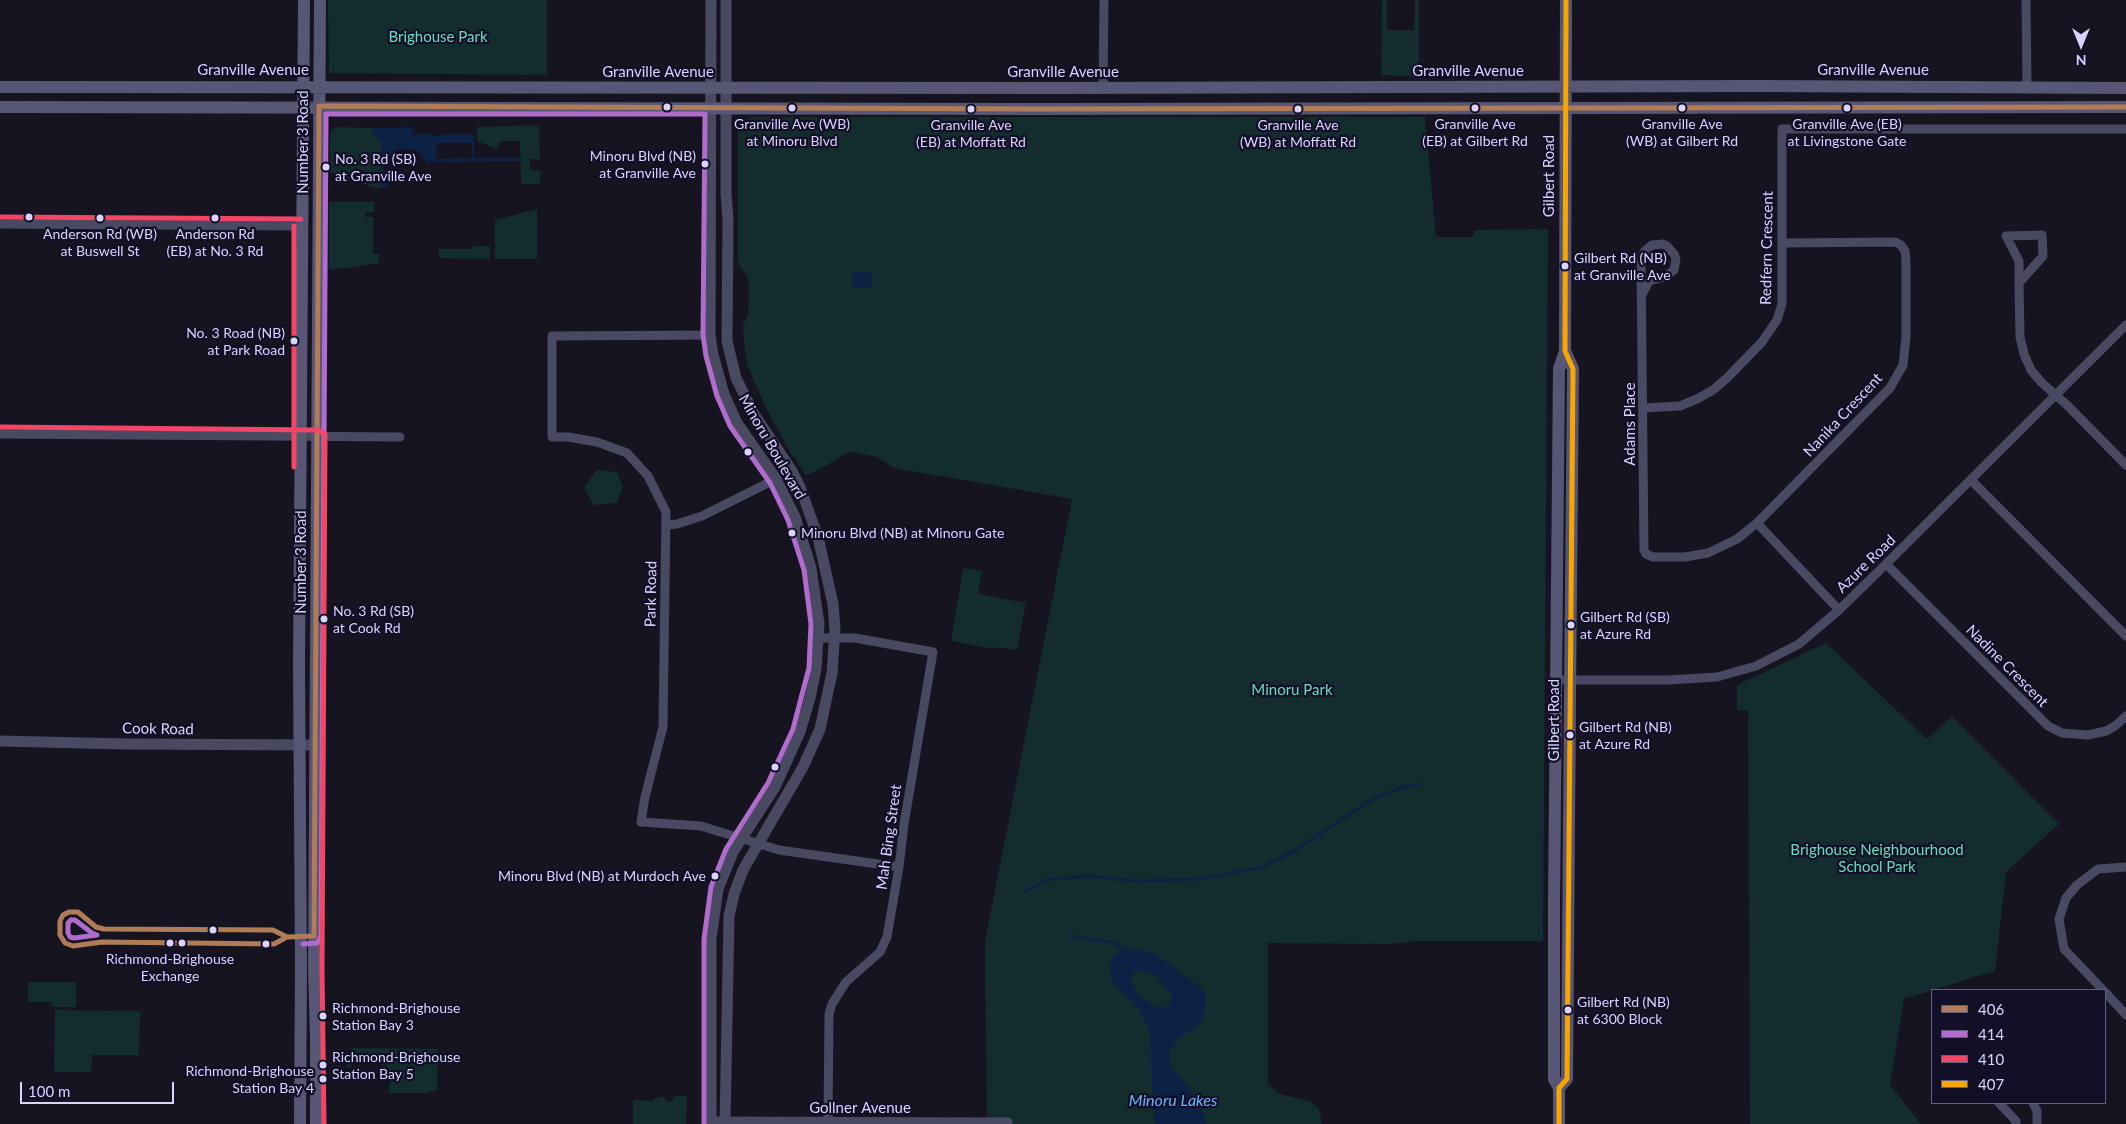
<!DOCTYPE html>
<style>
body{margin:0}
#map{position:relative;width:2126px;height:1124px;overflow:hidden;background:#161421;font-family:Lato,sans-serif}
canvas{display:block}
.legend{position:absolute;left:1931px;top:989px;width:175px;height:115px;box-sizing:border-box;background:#130f26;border:1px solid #625e7d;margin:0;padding:6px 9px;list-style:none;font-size:15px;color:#d9d4ff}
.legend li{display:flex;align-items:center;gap:10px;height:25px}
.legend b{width:25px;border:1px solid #625e7d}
.north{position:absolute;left:2056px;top:20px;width:50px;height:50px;-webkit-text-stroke:4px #130f26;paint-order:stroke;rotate:180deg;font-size:14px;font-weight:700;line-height:20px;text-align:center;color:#d9d4ff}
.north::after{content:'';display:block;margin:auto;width:18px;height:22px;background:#d9d4ff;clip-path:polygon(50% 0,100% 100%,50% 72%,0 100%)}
.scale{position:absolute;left:20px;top:1082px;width:154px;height:22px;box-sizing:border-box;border:2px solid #d9d4ff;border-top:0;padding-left:6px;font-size:15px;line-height:18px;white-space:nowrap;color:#d9d4ff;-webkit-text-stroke:4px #130f26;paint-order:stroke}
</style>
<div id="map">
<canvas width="2126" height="1124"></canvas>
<ul class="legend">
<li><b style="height:6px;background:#b07c57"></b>406</li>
<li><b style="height:6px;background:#b06ccc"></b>414</li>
<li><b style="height:6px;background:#f34667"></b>410</li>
<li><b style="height:6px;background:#f7a600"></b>407</li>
</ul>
<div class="north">N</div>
<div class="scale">100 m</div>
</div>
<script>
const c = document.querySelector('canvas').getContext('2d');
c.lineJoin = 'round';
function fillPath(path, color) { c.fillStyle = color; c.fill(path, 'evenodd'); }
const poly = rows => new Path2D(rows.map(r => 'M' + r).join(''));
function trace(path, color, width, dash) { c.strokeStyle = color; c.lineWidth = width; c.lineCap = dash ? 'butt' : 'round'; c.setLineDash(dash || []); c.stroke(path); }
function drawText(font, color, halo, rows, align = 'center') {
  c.font = font + ' Lato,sans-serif'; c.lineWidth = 4.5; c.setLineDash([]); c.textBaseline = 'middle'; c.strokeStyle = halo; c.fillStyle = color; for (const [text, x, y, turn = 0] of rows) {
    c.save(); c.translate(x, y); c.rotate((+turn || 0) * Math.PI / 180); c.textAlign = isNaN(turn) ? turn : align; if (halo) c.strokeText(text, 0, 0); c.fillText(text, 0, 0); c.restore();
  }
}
const green = poly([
 [328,0,547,0,547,75,329,73],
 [1382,0,1387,0,1387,30,1414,30,1415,0,1419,0,1419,76,1381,75],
 [750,117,1425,117,1436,237,1473,237,1474,230,1548,229,1543,941,1416,941,1392,944,1268,943,1268,1084,1280,1094,1312,1102,1319,1109,1322,1124,987,1124,985,941,1072,499,894,468,877,457,849,452,820,469,806,475,790,452,767,410,748,367,745,351,743,325,748,315,749,285,747,276,738,263,738,132,739,125,744,120],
 [539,125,540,159,530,159,530,170,540,171,540,184,521,184,520,141,499,141,499,150,477,141,477,127],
 [335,127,371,128,375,138,381,139,381,188,376,188,330,172,330,133],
 [329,202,374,202,374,212,365,212,365,217,373,217,373,254,379,254,379,263,348,268,329,269],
 [537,209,537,259,495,259,495,220],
 [473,246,490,246,490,259,439,258,439,249,472,249],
 [596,470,617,472,623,487,617,503,594,505,584,488],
 [963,568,982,571,978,594,1026,603,1017,650,996,647,995,649,951,641],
 [1826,643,1927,739,1952,716,2059,824,2006,872,1995,971,1904,999,1890,1085,1921,1124,1750,1124,1748,710,1737,710,1737,685],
 [28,982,76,982,76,1007,52,1007,52,1002,28,1002],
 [55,1010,140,1011,139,1055,92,1055,91,1072,54,1072],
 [351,1048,438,1049,437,1091,429,1091,428,1093,388,1093,390,1084,388,1072,386,1066,378,1064,378,1059,353,1059,354,1064,351,1064,351,1068,346,1067,352,1057],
 [662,1096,669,1103,676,1096,687,1096,686,1124,633,1124,633,1100,653,1101,656,1098,660,1098]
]);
const water = poly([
 [414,127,412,134,433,134,434,136,440,136,441,134,474,134,474,158,520,158,520,161,430,162,428,166,423,156,418,152,410,149,399,149,388,158,384,166,385,180,390,188,381,188,381,139,375,138,371,128],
 [436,143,472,143,472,158,436,159],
 [852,272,872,272,872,287,852,287],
 [1140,949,1154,954,1202,988,1205,993,1205,1010,1203,1018,1197,1026,1177,1039,1171,1048,1169,1059,1171,1067,1187,1085,1199,1104,1206,1124,1155,1124,1152,1097,1151,1037,1141,1012,1132,1001,1113,983,1110,973,1112,959,1121,950],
 [1144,971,1156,976,1169,991,1172,996,1169,1005,1163,1008,1157,1007,1150,1004,1138,994,1131,981,1134,972]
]);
const stream = poly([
 [1024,892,1046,880,1088,876,1136,881,1200,879,1259,868,1291,853,1368,802,1399,788,1419,784],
 [1070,936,1110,942,1127,949]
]);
const minor = poly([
 [2026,0,2027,87],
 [1103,88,1104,0],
 [0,224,301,226],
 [2042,235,2043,256,2019,283,2019,261,2006,236,2042,235],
 [2019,283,2020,337,2024,354,2031,370,2041,382,2067,405,2126,465],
 [1643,293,1649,281,1665,277,1674,270,1676,259,1674,254,1667,246,1663,244,1652,245,1644,252,1641,262,1644,550,1646,554,1653,557,1685,557,1708,553,1737,539,1757,523,1890,388,1903,365,1906,337,1906,261,1905,251,1901,245,1895,242,1782,243],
 [710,335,552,336,552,437,568,437,597,442,627,453,648,476,666,512,663,727,645,797,641,822,701,826,779,850,899,867],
 [1644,408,1680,406,1697,399,1713,390,1727,378,1762,342,1777,320,1782,304,1782,129,2126,129],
 [0,434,400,437],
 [1971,480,2126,636],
 [1757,523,1839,610],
 [667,525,677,524,702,516,776,479],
 [1886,564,2048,726,2062,733,2088,735,2106,731,2115,726,2126,716],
 [819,638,855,638,933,652,904,824,899,867,887,937,880,952,846,982,832,1004,829,1014,828,1122],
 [1557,680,1668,680,1717,677,1756,666,1799,644,1839,610,1886,564,2126,325],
 [2103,990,2064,949,2059,919,2066,898,2077,885,2098,869,2126,867],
 [2105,992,2126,1015],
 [1999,1103,2016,1121,2016,1124],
 [2033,1103,2037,1111,2037,1124],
 [711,1121,1008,1122]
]);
const tertiary = poly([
 [0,741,126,744,316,745],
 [711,1124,711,939,718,889,733,852,775,787,800,732,810,698,816,669,819,624,811,568,795,517,776,479,737,423,724,394,713,355,710,335,711,0],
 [725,1124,729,916,734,894,743,870,803,767,820,729,832,673,835,629,833,604,818,537,800,487,792,471,754,414,736,378,727,341,728,219,726,194,726,0]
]);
const secondary = poly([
 [0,87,1059,88,1758,86,2126,88],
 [0,107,1035,109,2126,107],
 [1559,1088,1567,1079,1570,697,1573,369,1565,351],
 [300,1124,301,966,299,664,304,0],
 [316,1124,316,1038,314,967,320,0],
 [1559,1124,1559,1088,1554,1079,1554,902,1559,369,1565,351,1566,0]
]);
const bus1 = poly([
 [69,912,78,912,96,927,104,929,273,930,287,937,274,944,102,942,73,946,65,943,60,935,60,921,63,915,69,912],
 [287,937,314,936,319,106,1035,109,2126,107]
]);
const bus2 = poly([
 [71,920,75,920,92,933,97,935,74,938,70,937,68,933,68,923,71,920],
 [303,944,317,943,321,936,326,114,705,114,703,335,706,356,717,396,730,426,770,483,788,520,804,570,811,624,809,668,793,729,768,783,726,849,711,887,704,939,704,1124]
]);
const bus3 = poly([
 [0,217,301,219],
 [294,226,294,467],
 [0,427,318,430,325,434,322,967,324,1124]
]);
const bus4 = poly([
 [1559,1124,1559,1088,1567,1079,1573,369,1565,351,1566,0]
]);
const markers = [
 [667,107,4.5,"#d9d4ff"],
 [792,108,4.5,"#d9d4ff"],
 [1475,108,4.5,"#d9d4ff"],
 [1682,108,4.5,"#d9d4ff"],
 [1847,108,4.5,"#d9d4ff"],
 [971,109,4.5,"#d9d4ff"],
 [1298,109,4.5,"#d9d4ff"],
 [705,164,4.5,"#d9d4ff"],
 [326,167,4.5,"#d9d4ff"],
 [29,217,4.5,"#d9d4ff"],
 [100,218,4.5,"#d9d4ff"],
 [215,218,4.5,"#d9d4ff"],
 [1565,266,4.5,"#d9d4ff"],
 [294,341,4.5,"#d9d4ff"],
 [748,452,4.5,"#d9d4ff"],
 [792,533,4.5,"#d9d4ff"],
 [324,619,4.5,"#d9d4ff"],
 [1571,625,4.5,"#d9d4ff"],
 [1570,735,4.5,"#d9d4ff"],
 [775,767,4.5,"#d9d4ff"],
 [715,876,4.5,"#d9d4ff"],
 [213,930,4.5,"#d9d4ff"],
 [170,943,4.5,"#d9d4ff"],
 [182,943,4.5,"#d9d4ff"],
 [266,944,4.5,"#d9d4ff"],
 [1568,1010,4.5,"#d9d4ff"],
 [323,1016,4.5,"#d9d4ff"],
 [323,1065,4.5,"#d9d4ff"],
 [323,1079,4.5,"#d9d4ff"]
];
const busNames = [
 ["Granville Ave (WB)",792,124],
 ["at Minoru Blvd",792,141],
 ["Granville Ave",1475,124],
 ["(EB) at Gilbert Rd",1475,141],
 ["Granville Ave",1682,124],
 ["(WB) at Gilbert Rd",1682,141],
 ["Granville Ave (EB)",1847,124],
 ["at Livingstone Gate",1847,141],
 ["Granville Ave",971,125],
 ["(EB) at Moffatt Rd",971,142],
 ["Granville Ave",1298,125],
 ["(WB) at Moffatt Rd",1298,142],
 ["Minoru Blvd (NB)",696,156,"right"],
 ["at Granville Ave",696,173,"right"],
 ["No. 3 Rd (SB)",335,159,"left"],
 ["at Granville Ave",335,176,"left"],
 ["Anderson Rd (WB)",100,234],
 ["at Buswell St",100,251],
 ["Anderson Rd",215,234],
 ["(EB) at No. 3 Rd",215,251],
 ["Gilbert Rd (NB)",1574,258,"left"],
 ["at Granville Ave",1574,275,"left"],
 ["No. 3 Road (NB)",285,333,"right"],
 ["at Park Road",285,350,"right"],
 ["Minoru Blvd (NB) at Minoru Gate",801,533,"left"],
 ["No. 3 Rd (SB)",333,611,"left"],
 ["at Cook Rd",333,628,"left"],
 ["Gilbert Rd (SB)",1580,617,"left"],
 ["at Azure Rd",1580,634,"left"],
 ["Gilbert Rd (NB)",1579,727,"left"],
 ["at Azure Rd",1579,744,"left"],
 ["Minoru Blvd (NB) at Murdoch Ave",706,876,"right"],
 ["Richmond-Brighouse",170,959],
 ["Exchange",170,976],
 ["Gilbert Rd (NB)",1577,1002,"left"],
 ["at 6300 Block",1577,1019,"left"],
 ["Richmond-Brighouse",332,1008,"left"],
 ["Station Bay 3",332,1025,"left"],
 ["Richmond-Brighouse",332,1057,"left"],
 ["Station Bay 5",332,1074,"left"],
 ["Richmond-Brighouse",314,1071,"right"],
 ["Station Bay 4",314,1088,"right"]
];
const parkNames = [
 ["Brighouse Park",438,37],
 ["Minoru Park",1292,690],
 ["Brighouse Neighbourhood",1877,850],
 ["School Park",1877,867]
];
const streetNames = [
 ["Granville Avenue",253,70],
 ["Granville Avenue",1873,70],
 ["Granville Avenue",1468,71],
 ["Granville Avenue",658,72],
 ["Granville Avenue",1063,72],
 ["Number 3 Road",303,142,-90],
 ["Gilbert Road",1549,176,-90],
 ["Redfern Crescent",1767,248,-89],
 ["Nanika Crescent",1843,415,-47],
 ["Adams Place",1630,424,-90],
 ["Minoru Boulevard",772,447,60],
 ["Number 3 Road",301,562,-90],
 ["Azure Road",1866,564,-44],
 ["Park Road",651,594,-89],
 ["Nadine Crescent",2007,666,45],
 ["Gilbert Road",1554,720,-90],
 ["Cook Road",158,729,1],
 ["Mah Bing Street",889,837,-82],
 ["Gollner Avenue",860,1108]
];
const waterNames = [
 ["Minoru Lakes",1173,1101]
];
fillPath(green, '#132c2d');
fillPath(water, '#0d2144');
trace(stream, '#0d2144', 3);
trace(minor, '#4a4962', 9);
trace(tertiary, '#4a4962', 11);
trace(secondary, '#575674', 12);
trace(bus1, '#b07c57', 5);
trace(bus2, '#b06ccc', 5);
trace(bus3, '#f34667', 5);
trace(bus4, '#f7a600', 5);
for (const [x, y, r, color] of markers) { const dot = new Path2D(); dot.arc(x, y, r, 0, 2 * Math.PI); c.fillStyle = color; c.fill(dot); trace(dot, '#130f26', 2); }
drawText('14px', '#d9d4ff', '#130f26', busNames);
drawText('15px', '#5fe0c0', '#130f26', parkNames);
drawText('15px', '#d9d4ff', '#130f26', streetNames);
drawText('italic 16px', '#62b6ff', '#130f26', waterNames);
</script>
